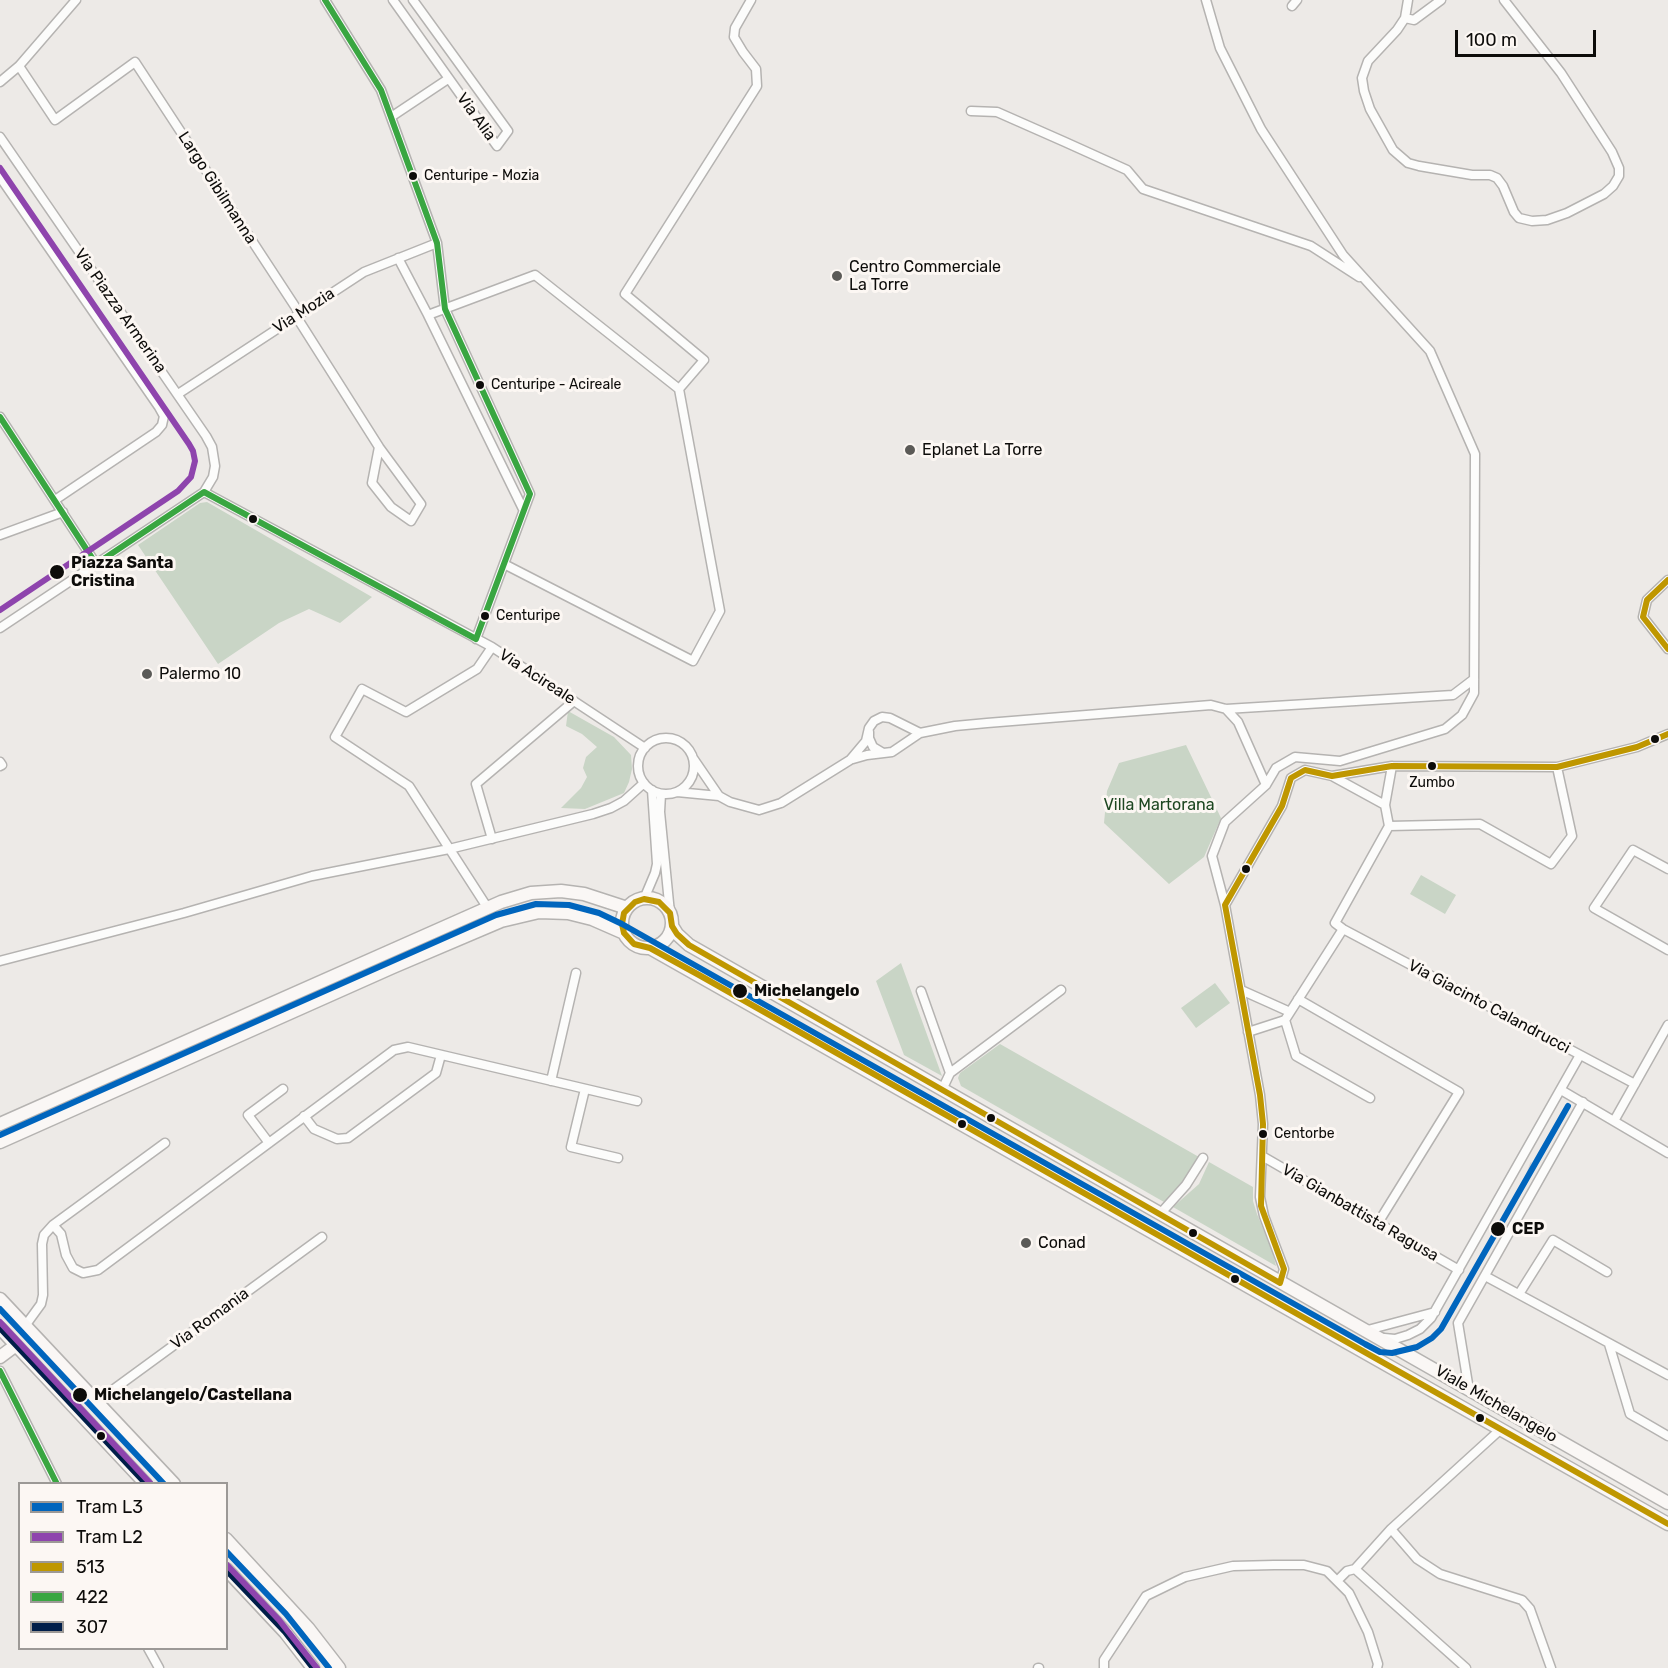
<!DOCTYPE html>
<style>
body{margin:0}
#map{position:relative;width:1668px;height:1668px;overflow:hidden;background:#edeae7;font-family:Rubik,sans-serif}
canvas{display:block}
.legend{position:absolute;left:18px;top:1482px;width:210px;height:168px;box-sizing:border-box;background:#fcf7f3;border:2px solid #9c9996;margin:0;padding:8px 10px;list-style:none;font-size:18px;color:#0d0c0a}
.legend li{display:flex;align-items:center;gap:12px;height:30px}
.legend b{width:30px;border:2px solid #9c9996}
.scale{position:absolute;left:1455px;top:30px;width:141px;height:27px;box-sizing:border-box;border:3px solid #0d0c0a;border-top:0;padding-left:8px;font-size:18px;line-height:21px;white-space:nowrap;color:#0d0c0a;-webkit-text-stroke:4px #fcf7f3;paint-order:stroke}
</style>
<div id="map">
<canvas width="1668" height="1668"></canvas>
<ul class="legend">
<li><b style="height:8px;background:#0065bd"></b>Tram L3</li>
<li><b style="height:8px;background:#8e44ad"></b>Tram L2</li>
<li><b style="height:8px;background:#bf9700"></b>513</li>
<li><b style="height:8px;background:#39a641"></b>422</li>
<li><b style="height:8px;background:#001e49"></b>307</li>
</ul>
<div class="scale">100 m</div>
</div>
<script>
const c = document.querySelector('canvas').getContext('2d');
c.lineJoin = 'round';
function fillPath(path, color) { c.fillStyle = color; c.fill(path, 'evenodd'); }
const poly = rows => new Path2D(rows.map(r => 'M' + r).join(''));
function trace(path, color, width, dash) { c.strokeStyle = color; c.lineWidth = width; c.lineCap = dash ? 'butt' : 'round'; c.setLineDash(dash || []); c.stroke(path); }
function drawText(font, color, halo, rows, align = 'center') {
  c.font = font + ' Rubik,sans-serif'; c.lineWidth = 6; c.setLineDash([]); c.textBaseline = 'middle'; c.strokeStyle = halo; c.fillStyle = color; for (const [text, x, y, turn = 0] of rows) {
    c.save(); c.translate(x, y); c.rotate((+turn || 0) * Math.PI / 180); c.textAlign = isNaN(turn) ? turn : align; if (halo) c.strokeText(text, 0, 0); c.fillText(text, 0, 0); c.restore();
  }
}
const green = poly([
 [207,502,372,597,340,623,309,609,279,623,218,664,138,545,200,503],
 [568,711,614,737,631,755,632,769,629,782,624,793,585,809,561,808,581,788,587,777,583,768,586,757,597,747,582,734,566,726],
 [1186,745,1221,818,1204,857,1169,884,1104,823,1107,791,1119,763],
 [1421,875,1456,895,1445,914,1410,894],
 [901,963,942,1076,904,1055,876,981],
 [1215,983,1230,1003,1196,1028,1181,1008],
 [1000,1044,1199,1157,1185,1183,1164,1202,961,1086,958,1078,960,1073],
 [1209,1162,1253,1187,1253,1201,1257,1214,1273,1253,1276,1266,1173,1207,1199,1184]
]);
const street = poly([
 [325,0,381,90,437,243,445,309,530,494,476,639],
 [393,0,497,146,508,131,413,0],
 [1206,0,1220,48,1261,129,1343,255,1430,351,1475,454,1474,693,1462,715,1445,729,1340,761,1295,757,1276,768,1266,785,1225,822,1212,856,1225,905,1260,1095,1263,1124,1260,1197,1264,1216,1284,1269,1280,1283],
 [1408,0,1405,18,1397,30,1368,61,1362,78,1364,91,1370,109,1393,150,1408,163,1419,166,1472,175,1490,175,1497,178,1503,186,1514,212,1519,218,1532,221,1547,220,1567,213,1604,194,1613,186,1619,176,1619,168,1612,152,1561,73,1504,0],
 [1292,6,1297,0],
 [1405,18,1414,20,1441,0],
 [19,66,55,120,135,62,300,314],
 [0,82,19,66,76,0],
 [971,111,997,112,1065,142,1127,170,1143,189,1311,246,1359,277],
 [391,117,448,79],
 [0,137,206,436,212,447,215,466,213,477,204,492,0,628],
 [0,177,159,407,164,416,162,425,156,432,55,500],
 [398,258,428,315],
 [296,316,379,447,372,483,391,507,411,521,421,504,379,447],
 [178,394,364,272,437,243],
 [0,417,96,564],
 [204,492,492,647,645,748],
 [523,509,428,315,535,275,679,389,704,360,625,294,757,86,756,69,743,52,734,37,735,28,751,0],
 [0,535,63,512],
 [504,564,693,661,720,611,679,389],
 [1668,580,1647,600,1643,617,1668,649],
 [1226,709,1238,722,1266,785],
 [869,732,869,738,873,747,883,753],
 '638 766a28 28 0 1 1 56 0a28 28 0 1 1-56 0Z',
 [693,758,719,796,730,802,759,810,781,803,850,760,866,741,869,728,874,721,882,717,890,718,920,733,955,726,987,723,1211,705,1226,709,1453,695,1474,679],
 [853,759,867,755,892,752,920,733],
 [0,762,2,765,0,766],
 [1557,767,1572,836,1551,864,1480,824,1389,826,1335,923,1343,929,1635,1084],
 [1332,776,1392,766,1557,767,1637,747,1668,734],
 [677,792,719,796],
 [661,794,660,812,670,913],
 [1389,826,1385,805,1392,766],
 [492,839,476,784,574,701],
 [1668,869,1633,850,1594,908,1668,950],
 [644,899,655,873,657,864,652,790],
 [1225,905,1282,806,1291,778,1305,770,1332,776,1385,805],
 [487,907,409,786,335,737,362,689,406,712,477,669,492,647],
 [0,961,184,913,312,876,449,849,593,814,611,808,624,801,644,783],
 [1241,990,1290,1012],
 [921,991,950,1073],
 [1298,999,1459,1092,1378,1223],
 [1285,1020,1296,1056,1370,1098],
 [1248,1032,1285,1020,1343,929],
 [551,1081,576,973],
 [585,1089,571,1147,618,1158],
 [942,1090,950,1073,1061,990],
 [1561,1090,1668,1153],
 [304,1116,314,1129,337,1139,348,1138,436,1073,441,1055],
 [1614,1121,1668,1025],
 [269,1143,248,1115,283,1089],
 [1262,1156,1459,1270],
 [1160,1214,1186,1185,1203,1158],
 [53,1225,61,1234,66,1255,73,1268,83,1273,98,1270,394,1050,408,1047,637,1101],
 [1485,1276,1668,1375],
 [1519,1294,1553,1240,1607,1272],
 [25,1326,41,1304,43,1295,42,1244,44,1235,53,1225,165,1143],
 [1364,1331,1435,1312],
 [1384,1338,1395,1339,1408,1335,1420,1329,1431,1318,1580,1055],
 [1609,1344,1630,1414,1668,1436],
 [0,1371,57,1484],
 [1469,1390,1458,1323,1583,1102],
 [98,1403,114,1389,322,1237],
 [1391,1529,1417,1559,1440,1574,1522,1600,1530,1609,1551,1668],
 [1337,1581,1347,1571,1355,1569],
 [148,1648,159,1668],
 [1038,1668,1039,1668],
 [1104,1668,1104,1660,1146,1596,1185,1577,1233,1566,1274,1565,1304,1565,1327,1571,1349,1593,1368,1632,1378,1664,1377,1668],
 [1466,1668,1355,1569,1391,1529,1501,1429]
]);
const secondary = poly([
 '622 923a25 25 0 1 1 50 0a25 25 0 1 1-50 0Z',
 [672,926,677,934,689,945,1668,1503],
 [650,948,1668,1524],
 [0,1124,501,902,531,893,561,891,584,894,627,908],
 [0,1142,393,967,501,921,539,912,568,913,592,919,624,933],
 [0,1299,174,1484],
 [0,1328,146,1484],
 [0,1357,16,1345],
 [226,1539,308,1628,339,1668],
 [226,1569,285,1632,313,1668]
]);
const tram = poly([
 [1521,1190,1531,1163]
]);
const bus1 = poly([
 [1668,580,1647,600,1643,617,1668,649],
 [1668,734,1637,747,1557,767,1392,766,1332,776,1305,770,1291,778,1282,806,1225,905,1260,1095,1263,1124,1261,1206,1284,1269,1280,1283,689,945,677,934,672,926,670,913,659,902,644,899,635,902,624,913,622,924,624,933,634,944,650,948,699,975,1668,1524]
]);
const bus2 = poly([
 [0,417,96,564,204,492,476,639,530,494,445,309,437,243,381,90,325,0],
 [0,1371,57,1484]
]);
const bus3 = poly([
 [0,1328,146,1484],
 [226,1570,285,1632,313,1668]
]);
const tram1 = poly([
 [0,1135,496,915,536,904,569,905,599,913,622,924,1365,1344,1380,1352,1392,1353,1417,1347,1432,1338,1441,1329,1568,1106],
 [0,1309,164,1484],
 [226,1551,286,1614,329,1668]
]);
const tram2 = poly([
 [0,168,189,444,193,451,195,461,191,477,178,491,0,610],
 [0,1322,151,1484],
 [226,1564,279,1620,317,1668]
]);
const markers = [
 [413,176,5,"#0d0c0a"],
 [837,276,6,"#5b5a57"],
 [480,385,5,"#0d0c0a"],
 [910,450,6,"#5b5a57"],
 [253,519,5,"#0d0c0a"],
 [57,572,8,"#0d0c0a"],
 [485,616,5,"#0d0c0a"],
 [147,674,6,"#5b5a57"],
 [1655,739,5,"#0d0c0a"],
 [1432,766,5,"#0d0c0a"],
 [1246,869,5,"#0d0c0a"],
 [740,991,8,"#0d0c0a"],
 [991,1118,5,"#0d0c0a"],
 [962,1124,5,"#0d0c0a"],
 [1263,1134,5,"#0d0c0a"],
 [1498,1229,8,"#0d0c0a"],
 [1193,1233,5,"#0d0c0a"],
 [1026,1243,6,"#5b5a57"],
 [1235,1279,5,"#0d0c0a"],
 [80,1395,8,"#0d0c0a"],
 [1480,1418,5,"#0d0c0a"],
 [101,1436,5,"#0d0c0a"]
];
const busNames = [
 ["Centuripe - Mozia",424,176],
 ["Centuripe - Acireale",491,385],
 ["Centuripe",496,616],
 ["Zumbo",1432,783,"center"],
 ["Centorbe",1274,1134]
];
const streetNames = [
 ["Via Alia",476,117,54],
 ["Largo Gibilmanna",217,188,57],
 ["Via Piazza Armerina",120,311,55],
 ["Via Mozia",304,311,-33],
 ["Via Acireale",537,677,33],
 ["Via Giacinto Calandrucci",1489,1007,28],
 ["Via Gianbattista Ragusa",1360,1213,30],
 ["Via Romania",210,1319,-36],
 ["Viale Michelangelo",1496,1404,30]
];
const poiNames = [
 ["Centro Commerciale",849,267],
 ["La Torre",849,285],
 ["Eplanet La Torre",922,450],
 ["Palermo 10",159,674],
 ["Conad",1038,1243]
];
const stopNames = [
 ["Piazza Santa",71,563],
 ["Cristina",71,581],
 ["Michelangelo",754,991],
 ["CEP",1512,1229],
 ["Michelangelo/Castellana",94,1395]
];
const parkNames = [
 ["Villa Martorana",1159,805]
];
fillPath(green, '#c9d5c6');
trace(street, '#b5b3b1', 11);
trace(secondary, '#b5b3b1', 15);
trace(street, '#fcfcfb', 8);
trace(secondary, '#faf7f5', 12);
trace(tram, '#d2d1d0', 1.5);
trace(bus1, '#bf9700', 6);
trace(bus2, '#39a641', 6);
trace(bus3, '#001e49', 6);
trace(tram1, '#0065bd', 6);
trace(tram2, '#8e44ad', 6);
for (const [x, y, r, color] of markers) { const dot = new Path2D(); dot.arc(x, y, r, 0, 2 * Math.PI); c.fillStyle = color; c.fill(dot); trace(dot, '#fcf7f3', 2); }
drawText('14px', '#0d0c0a', '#fcf7f3', busNames, 'left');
drawText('16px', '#0d0c0a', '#fcf7f3', streetNames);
drawText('16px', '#0d0c0a', '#fcf7f3', poiNames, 'left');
drawText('bold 16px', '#0d0c0a', '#fcf7f3', stopNames, 'left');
drawText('16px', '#1d4721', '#fcf7f3', parkNames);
</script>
